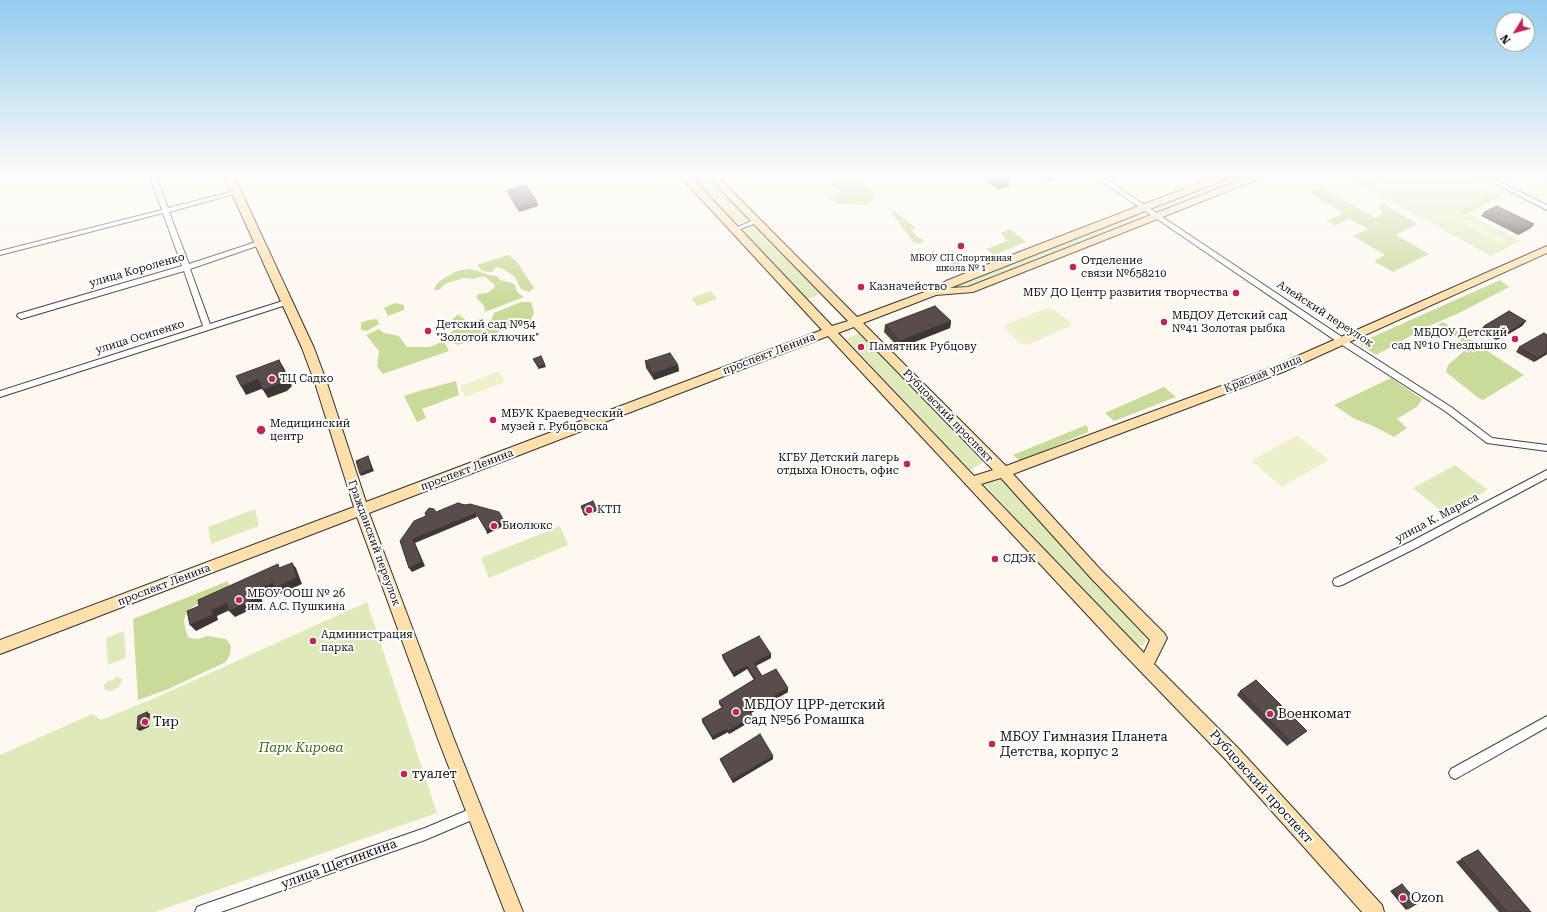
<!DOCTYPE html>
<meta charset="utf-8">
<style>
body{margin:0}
#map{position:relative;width:1547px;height:912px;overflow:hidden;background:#fff8f1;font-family:"Roboto Serif",serif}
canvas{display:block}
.north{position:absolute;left:1495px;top:12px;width:40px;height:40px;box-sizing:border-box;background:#fff;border:1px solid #9f9f9f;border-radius:50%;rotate:233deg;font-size:11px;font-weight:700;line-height:16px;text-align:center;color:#0f0f0f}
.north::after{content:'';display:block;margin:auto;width:14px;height:18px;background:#c12555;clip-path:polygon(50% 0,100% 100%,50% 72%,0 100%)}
</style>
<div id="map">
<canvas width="1547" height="912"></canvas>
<div class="north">N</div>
</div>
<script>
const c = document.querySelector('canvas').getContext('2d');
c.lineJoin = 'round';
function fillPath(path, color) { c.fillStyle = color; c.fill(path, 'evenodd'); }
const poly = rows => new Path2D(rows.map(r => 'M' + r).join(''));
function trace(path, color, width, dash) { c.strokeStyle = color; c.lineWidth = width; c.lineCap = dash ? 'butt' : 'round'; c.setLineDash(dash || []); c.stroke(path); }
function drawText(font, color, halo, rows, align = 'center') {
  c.font = font + ' "Roboto Serif",serif'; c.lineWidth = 4; c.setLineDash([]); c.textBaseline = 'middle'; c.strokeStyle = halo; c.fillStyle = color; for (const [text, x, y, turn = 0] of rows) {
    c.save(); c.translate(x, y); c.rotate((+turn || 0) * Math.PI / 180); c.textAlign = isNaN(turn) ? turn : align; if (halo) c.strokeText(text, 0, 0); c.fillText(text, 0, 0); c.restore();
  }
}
const green = poly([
 [689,176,708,176,751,220,736,225],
 [1232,176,1252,176,1158,213,1150,208],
 [1344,176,1368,176,1383,184,1400,176,1463,176,1502,196,1468,213,1520,241,1491,256],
 [1136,213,1143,217,961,288,954,286],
 [757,225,824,293,805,300,740,230],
 [711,291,717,299,697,306,691,298],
 [860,333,984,462,970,470,846,339],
 [1455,465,1488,490,1445,514,1413,488],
 [1000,477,1143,635,1146,641,1143,645,1136,646,1129,641,984,484],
 [255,509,259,526,211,544,208,527],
 [560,526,568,545,489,578,481,558],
 [367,602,437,813,155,912,0,912,0,755,92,714,101,720,155,698],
 [124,631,126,658,108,665,106,638],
 [116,676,122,679,120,686,112,691,105,690,104,686,107,681,113,680]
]);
const forest = poly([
 [851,176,855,176,873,191,875,197,867,205,838,204,831,201,828,197,840,192,830,183],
 [1321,188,1376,218,1383,213,1378,206,1383,203,1417,224,1396,235,1429,254,1393,272,1374,261,1385,255,1353,236,1368,229,1350,219,1335,225,1326,221,1343,213,1308,192],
 [1489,190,1501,196,1465,214,1461,212,1485,199,1489,195],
 [893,210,916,228,911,230,919,238,921,238,925,241,920,244,914,243,892,213,891,211],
 [1010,229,1026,242,994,255,986,249,1007,241,1001,233],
 [509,255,517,262,534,288,529,292,521,289,515,277,503,269,496,267,492,272,482,271,477,265],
 [958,261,964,267,946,274,940,268],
 [469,269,475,270,489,275,497,276,500,280,512,283,515,285,517,292,524,297,485,312,484,306,476,297,478,294,487,293,494,288,495,285,485,277,478,277,474,279,464,278,445,284,439,290,434,290,437,283,446,277,457,271],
 [1500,280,1509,287,1457,314,1431,325,1376,355,1359,343],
 [521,302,531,302,534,313,530,322,458,345,446,339,453,330,450,322,458,314,468,322,481,326,489,326,494,313],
 [395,303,404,305,404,310,388,316,384,308],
 [368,320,377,319,379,324,367,331,361,330,361,323],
 [1443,322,1524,375,1483,400,1477,397,1446,372,1448,365,1465,350,1460,339,1438,324],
 [379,329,384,333,399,336,407,347,430,347,444,341,449,351,383,374,377,366,379,351,366,335],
 [1391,378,1422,399,1418,406,1397,419,1407,428,1394,437,1373,426,1353,418,1334,405],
 [456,381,459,395,422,409,426,418,417,422,404,396,419,391],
 [1164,387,1176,397,1114,421,1105,413],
 [1086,425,1088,428,1088,432,1020,461,1013,455],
 [228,581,230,589,194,606,187,611,184,620,186,632,189,638,198,639,208,636,226,639,231,646,230,654,226,662,166,690,138,700,133,619]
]);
const pitch = poly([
 [1469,219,1509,241,1501,245,1461,222],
 [1047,308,1053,309,1070,322,1071,326,1028,345,1020,344,1004,328,1007,324],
 [499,371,505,382,465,397,460,386],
 [1297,435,1329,460,1282,487,1251,461]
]);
const street = poly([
 [150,176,156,176,168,208,235,191,238,193,169,212,189,264,256,242,259,242,263,244,190,269,210,324,286,300,289,300,289,304,0,397,0,391,203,326,184,271,21,319,17,316,18,314,182,266,163,213,0,255,0,251,162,210,150,176],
 [1094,176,1101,176,1345,339,1451,407,1492,438,1547,445,1547,451,1487,443,1445,411,1339,343,1094,176],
 [1480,176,1488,176,1547,205,1547,210,1480,176],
 [757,219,759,220,759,222,735,231,732,229,757,219],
 [1547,470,1547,478,1418,547,1342,585,1338,586,1334,585,1333,582,1334,579,1412,541,1547,470],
 [1547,716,1547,727,1459,777,1455,779,1451,777,1449,773,1451,769,1547,716],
 [475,807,479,809,481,813,479,817,425,840,221,912,195,912,197,907,202,905,425,828,475,807]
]);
const secondary = poly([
 [224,176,234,176,314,348,327,383,366,502,822,330,680,176,690,176,832,326,848,321,707,176,717,176,857,317,930,290,946,281,991,263,1217,176,1231,176,1229,178,950,288,968,287,1250,176,1263,176,1261,178,973,292,936,295,863,323,1006,466,1275,366,1547,246,1547,253,1283,372,1013,474,1100,569,1164,633,1167,638,1154,664,1239,749,1382,905,1384,912,1362,912,1227,761,1120,650,828,336,369,513,454,739,523,912,505,912,438,739,357,517,0,654,0,640,354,507,315,383,302,348,224,176],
 [854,327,993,470,974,476,838,333,854,327],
 [1001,478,1090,577,1150,640,1144,653,981,484,1001,478]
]);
const wall = poly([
 [980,176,1001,176,1010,182,1009,186,998,190],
 [1042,176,1059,176,1058,178,1049,181],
 [507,190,537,202,538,206,519,212,508,194],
 [1484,212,1534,224,1531,228,1518,235,1481,216],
 [951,321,950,328,899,348,884,332,885,325],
 [1526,321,1522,326,1505,336,1496,340,1480,330,1484,326],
 [1519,347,1547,354,1534,362,1516,352],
 [645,361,678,365,679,371,654,380,646,368],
 [722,655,771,658,755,666,762,676,788,688,788,692,751,713,753,720,729,734,728,732,713,740,702,722,702,719,722,708,719,704,719,701,754,680,747,669,734,677,723,659],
 [1240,691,1303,734,1287,746,1237,695],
 [720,759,773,759,733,783,721,762],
 [1478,850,1531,912,1499,912,1456,862],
 [1402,884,1408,909,1406,910,1390,891]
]);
const shadedWall = poly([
 [1053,176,1059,176,1058,178,1049,181,1050,177],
 [1010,182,1009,186,998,190,999,186],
 [537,202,538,206,519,212,518,208],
 [1534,224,1531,228,1518,235,1521,231],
 [951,321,950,328,899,348,900,341],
 [1526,321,1522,326,1505,336,1496,340,1500,336],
 [1547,352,1547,354,1534,362,1538,358],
 [279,360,284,368,292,386,287,391,268,398,263,390],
 [545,365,546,367,538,369,538,367],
 [678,365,679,371,654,380,653,374],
 [258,379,264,388,246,395,241,386],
 [368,456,374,471,361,476,360,474],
 [597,509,597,511,585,516,584,514],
 [476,513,477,517,415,543,425,566,412,572,409,568,413,539],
 [504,521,506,525,487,534,486,530],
 [292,563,296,568,302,584,280,594,276,589,261,596,263,604,235,617,229,611],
 [227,603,232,609,217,616,218,620,196,631,190,625,212,610],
 [771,654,771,658,754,667,754,663],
 [747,666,747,669,734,677,733,673],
 [788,688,788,692,749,714,749,711],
 [147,712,150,714,149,727,140,731,137,729],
 [753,717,753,720,729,734,728,731],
 [727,729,728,732,713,740,712,737],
 [773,756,773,759,733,783,732,780]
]);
const building = poly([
 [986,176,1001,176,1010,182,999,186,986,176],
 [526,185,537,202,518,208,507,190,526,185],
 [1497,206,1534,224,1521,231,1484,212,1497,206],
 [935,306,951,321,900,341,885,325,935,306],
 [1509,311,1526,321,1509,332,1500,336,1484,326,1509,311],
 [1544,333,1547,335,1547,352,1538,358,1519,347,1544,333],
 [670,353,678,365,653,374,645,361,670,353],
 [541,356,545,365,538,367,533,359,541,356],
 [279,360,286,377,282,383,263,390,258,379,241,386,236,376,279,360],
 [368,456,372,469,360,474,356,461,368,456],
 [593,501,597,509,584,514,581,506,593,501],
 [458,503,465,505,470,504,499,512,504,521,486,530,476,513,413,539,422,562,409,568,400,541,414,521,426,516,425,513,429,508,434,509,436,512,458,503],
 [292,563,297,578,275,588,273,583,256,591,258,598,229,611,227,603,212,610,213,615,190,625,187,611,199,606,198,600,278,564,279,568,292,563],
 [759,636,771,654,754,663,762,676,776,669,788,688,749,711,753,717,728,731,727,729,712,737,702,719,723,707,719,701,755,679,747,666,733,673,722,655,759,636],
 [1256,680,1307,731,1291,742,1240,691,1256,680],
 [147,712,147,726,137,729,138,716,147,712],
 [760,734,773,756,732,780,720,759,760,734],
 [1478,850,1531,912,1507,912,1461,859,1478,850],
 [1402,884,1418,903,1408,909,1393,890,1402,884]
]);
const markers = [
 [961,246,4,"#c12555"],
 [1073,267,4,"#c12555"],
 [861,287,4,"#c12555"],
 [1236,293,4,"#c12555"],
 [1164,322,4,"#c12555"],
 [428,331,4,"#c12555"],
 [1515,339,4,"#c12555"],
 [861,347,4,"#c12555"],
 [272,379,4,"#c12555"],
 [493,420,4,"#c12555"],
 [261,430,5,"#c12555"],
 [907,464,4,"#c12555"],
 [589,510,4,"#c12555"],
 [494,526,4,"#c12555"],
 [995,559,4,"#c12555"],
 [239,600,4,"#c12555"],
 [313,641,4,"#c12555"],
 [736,712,4,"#c12555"],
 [1270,714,4,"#c12555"],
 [145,722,4,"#c12555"],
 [992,744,4,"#c12555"],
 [404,774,4,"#c12555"],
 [1403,898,4,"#c12555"]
];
const farPoinames = [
 ["МБОУ СП Спортивная",961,258],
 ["школа № 1",961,268]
];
const poiNames = [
 ["Отделение",1081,261],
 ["связи №658210",1081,274],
 ["Казначейство",869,287],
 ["МБУ ДО Центр развития творчества",1228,293,"right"],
 ["МБДОУ Детский сад",1172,316],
 ["№41 Золотая рыбка",1172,329],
 ["Детский сад №54",436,325],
 ["\"Золотой ключик\"",436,338],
 ["МБДОУ Детский",1507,333,"right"],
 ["сад №10 Гнездышко",1507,346,"right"],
 ["Памятник Рубцову",869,347],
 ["ТЦ Садко",280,379],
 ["МБУК Краеведческий",501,414],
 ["музей г. Рубцовска",501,427],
 ["Медицинский",270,424],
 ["центр",270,437],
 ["КГБУ Детский лагерь",899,458,"right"],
 ["отдыха Юность, офис",899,471,"right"],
 ["КТП",597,510],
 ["Биолюкс",502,526],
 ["СДЭК",1003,559],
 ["МБОУ ООШ № 26",247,594],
 ["им. А.С. Пушкина",247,607],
 ["Администрация",321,635],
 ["парка",321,648]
];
const streetNames = [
 ["улица Короленко",137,270,-16],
 ["Алейский переулок",1325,314,33],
 ["улица Осипенко",140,337,-17],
 ["проспект Ленина",769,354,-21],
 ["Красная улица",1263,374,-22],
 ["Рубцовский проспект",948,416,46],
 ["проспект Ленина",467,470,-21],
 ["улица К. Маркса",1437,518,-28],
 ["Гражданский переулок",374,543,70],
 ["проспект Ленина",164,585,-21]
];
const nearPoinames = [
 ["МБДОУ ЦРР-детский",744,705],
 ["сад №56 Ромашка",744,720],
 ["Военкомат",1278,714],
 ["Тир",153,722],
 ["МБОУ Гимназия Планета",1000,737],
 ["Детства, корпус 2",1000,752],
 ["туалет",412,774],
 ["Ozon",1411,898]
];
const nearParknames = [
 ["Парк Кирова",301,748]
];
const nearStreetnames = [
 ["Рубцовский проспект",1261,787,48],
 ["улица Щетинкина",339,864,-20]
];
fillPath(green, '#dfeaba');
fillPath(forest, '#c8db99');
fillPath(pitch, '#eef1cc');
trace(street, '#424242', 2);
trace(secondary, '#313131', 2);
fillPath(street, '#fff');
fillPath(secondary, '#ffe0ac');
fillPath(wall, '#4c4240');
fillPath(shadedWall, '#3e3634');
fillPath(building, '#584d4b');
trace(building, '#3e3634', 1);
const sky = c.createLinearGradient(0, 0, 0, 304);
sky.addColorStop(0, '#93ccee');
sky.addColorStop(0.58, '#fffcf9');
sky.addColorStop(1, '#fffcf900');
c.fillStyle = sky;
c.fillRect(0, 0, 1547, 304);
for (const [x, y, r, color] of markers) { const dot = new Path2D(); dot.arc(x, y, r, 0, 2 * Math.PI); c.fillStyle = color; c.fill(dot); trace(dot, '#fff', 1.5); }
drawText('9px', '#0f0f0f', '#fff', farPoinames);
drawText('11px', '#0f0f0f', '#fff', poiNames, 'left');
drawText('11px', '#0f0f0f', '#fff', streetNames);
drawText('13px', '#0f0f0f', '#fff', nearPoinames, 'left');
drawText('italic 13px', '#40681e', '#fff', nearParknames);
drawText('13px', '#0f0f0f', '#fff', nearStreetnames);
</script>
